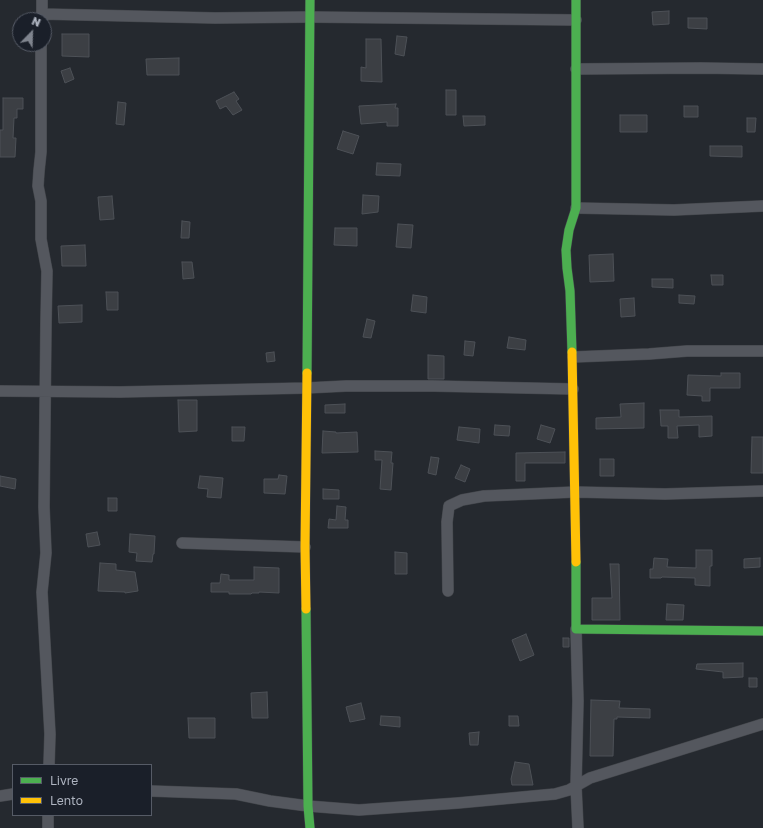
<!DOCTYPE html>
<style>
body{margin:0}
#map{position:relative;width:763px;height:828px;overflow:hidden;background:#25292f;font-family:"Golos Text",sans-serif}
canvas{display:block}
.legend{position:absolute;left:12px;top:764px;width:140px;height:52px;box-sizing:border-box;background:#1a1f29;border:1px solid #565b66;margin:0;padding:5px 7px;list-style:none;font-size:12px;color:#afb5c1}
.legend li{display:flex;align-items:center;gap:8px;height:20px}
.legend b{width:20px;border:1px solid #565b66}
.north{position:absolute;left:12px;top:12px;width:40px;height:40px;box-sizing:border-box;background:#1a1f29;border:1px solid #565b66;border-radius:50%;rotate:23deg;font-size:11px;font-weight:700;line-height:16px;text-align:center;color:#afb5c1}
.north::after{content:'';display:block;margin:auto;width:14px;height:18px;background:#7f848e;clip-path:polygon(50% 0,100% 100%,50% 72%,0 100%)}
</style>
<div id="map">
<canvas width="763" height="828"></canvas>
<ul class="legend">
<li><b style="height:5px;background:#4caf50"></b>Livre</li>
<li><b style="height:5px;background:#ffc107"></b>Lento</li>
</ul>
<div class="north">N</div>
</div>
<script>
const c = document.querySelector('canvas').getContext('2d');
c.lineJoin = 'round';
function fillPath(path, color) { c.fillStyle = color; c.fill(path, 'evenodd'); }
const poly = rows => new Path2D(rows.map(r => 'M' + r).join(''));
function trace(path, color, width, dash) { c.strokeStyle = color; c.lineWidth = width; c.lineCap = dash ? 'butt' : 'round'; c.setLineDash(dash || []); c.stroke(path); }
const building = poly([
 [669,11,669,24,653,25,652,12,669,11],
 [688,18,707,18,707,29,688,28,688,18],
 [62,34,89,34,89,57,62,56,62,34],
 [397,36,407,37,404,56,395,54,397,36],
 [366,39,381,39,382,82,361,81,361,67,366,68,366,39],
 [179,58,179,75,147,75,146,59,179,58],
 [70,68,74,79,65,83,61,71,70,68],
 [446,90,456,90,456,115,446,115,446,90],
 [234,92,239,99,236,101,242,110,233,115,226,106,220,109,216,101,234,92],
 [3,98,23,98,23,109,17,109,17,118,14,118,13,138,16,138,15,157,0,157,0,130,3,130,3,98],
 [118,102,126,103,124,125,116,124,118,102],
 [396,104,395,108,398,108,398,126,387,126,387,122,361,124,359,106,396,104],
 [684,106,698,106,698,117,684,117,684,106],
 [620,115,647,115,647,132,620,132,620,115],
 [463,116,485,116,485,125,464,126,463,116],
 [747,118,756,118,755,132,747,132,747,118],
 [343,131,359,136,353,154,337,149,343,131],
 [710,146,742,146,742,157,710,156,710,146],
 [377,163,401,164,400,176,376,175,377,163],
 [363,195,379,196,378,212,362,214,363,195],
 [112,196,114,219,100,220,98,197,112,196],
 [182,221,190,222,189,238,181,238,182,221],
 [398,224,413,225,411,248,396,247,398,224],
 [335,228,357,228,357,246,334,245,335,228],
 [85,245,86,266,62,266,61,246,85,245],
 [613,254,614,281,590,282,589,255,613,254],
 [182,262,192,262,194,278,183,279,182,262],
 [711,275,723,275,723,285,712,285,711,275],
 [652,279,673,279,673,288,652,287,652,279],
 [106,292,118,292,118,310,107,310,106,292],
 [413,295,427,297,426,313,411,311,413,295],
 [679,295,695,296,694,304,679,303,679,295],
 [634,298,635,316,621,317,620,299,634,298],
 [82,305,82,322,59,323,58,306,82,305],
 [367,319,375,321,371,338,363,337,367,319],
 [509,337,526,340,525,350,507,348,509,337],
 [465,341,475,342,473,356,464,355,465,341],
 [274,352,275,361,267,362,266,353,274,352],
 [428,355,444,356,444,379,428,379,428,355],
 [721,373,740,373,740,388,710,388,710,401,702,401,702,396,687,395,688,375,721,376,721,373],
 [178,400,197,400,197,431,179,432,178,400],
 [644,403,644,428,596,429,596,418,621,417,620,404,644,403],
 [345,404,345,413,325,413,325,405,345,404],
 [660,410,679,410,679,417,712,416,712,436,699,437,699,425,677,426,678,438,668,438,668,426,661,426,660,410],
 [495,425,510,426,509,436,494,435,495,425],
 [541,425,555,429,550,443,537,439,541,425],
 [232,427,245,427,244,441,232,441,232,427],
 [459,427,480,429,479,443,457,440,459,427],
 [323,431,336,432,336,433,357,432,358,452,322,453,323,431],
 [752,437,763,437,763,473,751,473,752,437],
 [375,451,392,452,391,463,393,463,391,490,380,489,382,460,375,460,375,451],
 [565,452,565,463,525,463,525,481,516,481,516,453,565,452],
 [431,457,439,458,436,475,428,473,431,457],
 [600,459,614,459,614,476,600,476,600,459],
 [461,465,470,469,465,482,455,478,461,465],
 [279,475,287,476,285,494,264,493,264,479,278,479,279,475],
 [0,476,16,479,15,489,0,486,0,476],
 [200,476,223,478,221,498,207,497,208,489,198,488,200,476],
 [323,489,339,490,339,499,323,499,323,489],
 [108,498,117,498,117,511,108,511,108,498],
 [337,506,346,507,345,520,348,520,348,528,328,528,329,519,336,520,337,506],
 [97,532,100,545,88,547,86,534,97,532],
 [130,534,155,536,154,554,153,554,152,562,136,561,137,553,129,552,130,534],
 [696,550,712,550,712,566,710,566,710,586,695,585,695,578,662,577,661,578,650,578,650,569,653,569,654,558,668,559,667,567,696,568,696,550],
 [395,552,407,553,407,574,395,574,395,552],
 [760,558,760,567,744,568,744,559,760,558],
 [100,563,116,564,116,570,135,572,138,591,125,593,125,592,98,591,100,563],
 [610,564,619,564,620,620,592,620,592,598,612,598,610,564],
 [254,567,279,568,279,593,259,592,259,593,252,593,251,594,229,594,229,592,211,592,211,583,220,583,221,574,229,575,229,580,254,580,254,567],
 [667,604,684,605,683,620,666,620,667,604],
 [526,634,534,655,520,661,512,640,526,634],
 [563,638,569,638,569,647,563,647,563,638],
 [743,663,743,677,723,678,723,672,696,669,697,664,743,663],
 [749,678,757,678,757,687,749,687,749,678],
 [267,692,268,718,252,718,251,693,267,692],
 [591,700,620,701,619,708,650,709,650,718,617,717,617,719,614,719,613,756,590,756,591,700],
 [361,703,365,719,350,722,346,707,361,703],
 [381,716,400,717,400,727,380,725,381,716],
 [509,716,518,716,519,726,509,726,509,716],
 [188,718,215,718,215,738,189,738,188,718],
 [479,732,478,745,470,745,469,733,479,732],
 [515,762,529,764,533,785,512,785,511,779,515,762]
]);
const street = poly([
 [42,14,215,18,310,17,576,20],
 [42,20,42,0],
 [41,44,41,152,39,171,38,186,41,201,41,239,47,271,46,323,44,507,46,553,42,592,50,734,49,765],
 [576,69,701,68,763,69],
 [576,208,674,210,763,206],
 [573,357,649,354,687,351,763,351],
 [0,391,120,392,306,388,346,386,433,386,573,389],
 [182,543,305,547],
 [448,591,447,522,449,506,462,500,484,496,575,492,665,494,763,491],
 [151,791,236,794,270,801,308,806,359,810,458,803,555,794,569,790,576,786,578,701,576,629],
 [0,796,13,794],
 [48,815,48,828],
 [578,828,576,786,590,778,763,724]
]);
const fast = poly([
 [572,352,570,291,567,268,566,250,569,230,576,208,576,0],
 [307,373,310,0],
 [576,562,576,629,763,631],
 [306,609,308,806,310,828]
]);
const slow = poly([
 [572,352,576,562],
 [306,609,305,547,307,373]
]);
fillPath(building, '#3c3f44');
trace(building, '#4d5157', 1);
trace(street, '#414449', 12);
trace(fast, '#414449', 10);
trace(slow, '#414449', 10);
trace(street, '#54575e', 11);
trace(fast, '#4caf50', 9);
trace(slow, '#ffc107', 9);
</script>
